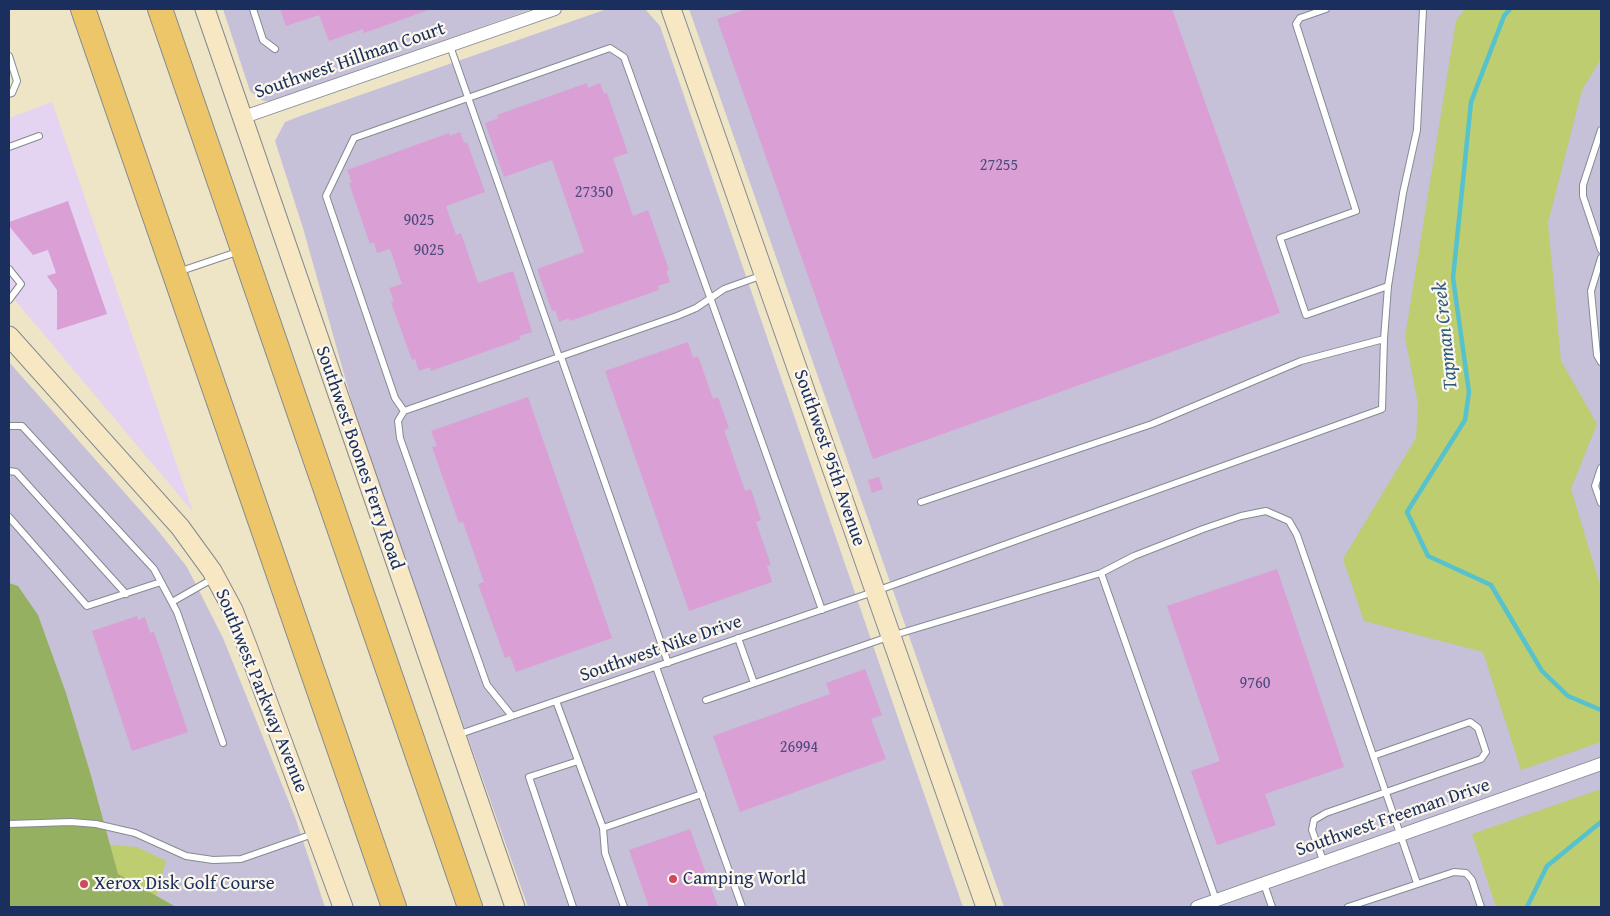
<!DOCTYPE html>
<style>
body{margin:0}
#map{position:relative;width:1610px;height:916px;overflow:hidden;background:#eee5c6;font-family:"Gentium Book Plus",serif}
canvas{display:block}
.frame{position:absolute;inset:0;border:10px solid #1b2f5e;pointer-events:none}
</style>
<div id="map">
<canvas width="1610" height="916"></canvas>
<div class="frame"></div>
</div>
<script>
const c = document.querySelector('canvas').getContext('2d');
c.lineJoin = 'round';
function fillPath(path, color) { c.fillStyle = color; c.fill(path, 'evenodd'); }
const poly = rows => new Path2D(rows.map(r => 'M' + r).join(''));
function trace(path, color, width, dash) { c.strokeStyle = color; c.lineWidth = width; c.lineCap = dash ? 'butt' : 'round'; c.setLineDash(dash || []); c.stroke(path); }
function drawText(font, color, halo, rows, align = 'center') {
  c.font = font + ' "Gentium Book Plus",serif'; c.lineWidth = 4.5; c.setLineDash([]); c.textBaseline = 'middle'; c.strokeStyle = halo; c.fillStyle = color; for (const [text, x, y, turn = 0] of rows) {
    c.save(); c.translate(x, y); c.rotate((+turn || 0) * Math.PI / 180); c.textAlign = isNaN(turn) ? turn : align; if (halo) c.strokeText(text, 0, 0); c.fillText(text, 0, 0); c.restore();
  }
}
const built = poly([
 [52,102,193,512,9,293,9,118]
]);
const industrial = poly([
 [223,9,532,9,272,102,261,100,250,91],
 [607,9,645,9,660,26,963,907,528,907,362,438,303,228,275,141,285,122,303,115],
 [689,9,1601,9,1601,907,1004,907],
 [9,362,155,527,187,567,223,638,295,817,325,907,9,907]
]);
const green = poly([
 [1465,9,1601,9,1601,59,1582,90,1548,223,1561,361,1597,424,1571,489,1601,588,1601,742,1521,770,1483,652,1364,621,1343,559,1416,438,1418,404,1405,337,1456,21],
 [1601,789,1601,907,1496,907,1472,834],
 [32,839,137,847,166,861,153,907,9,907,9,841]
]);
const forest = poly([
 [9,583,18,586,38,615,66,693,90,772,118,874,176,907,9,907]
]);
const stream = poly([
 [1510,9,1504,16,1471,102,1453,278,1469,392,1465,420,1407,512,1428,556,1491,585,1542,671,1568,696,1601,710],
 [1527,907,1547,866,1601,822]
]);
const building = poly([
 [280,9,431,9,364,33,363,29,329,41,319,15,286,26],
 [747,9,1172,9,1280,313,873,459,717,19],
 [587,83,588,88,600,83,604,94,607,93,628,153,613,158,633,216,648,210,669,270,666,271,670,282,658,286,659,290,570,321,569,318,559,322,555,310,552,311,537,269,584,252,552,160,504,177,485,123,499,118,497,115],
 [460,132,464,143,467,142,485,192,446,206,456,235,461,233,478,283,513,271,532,332,519,336,521,339,431,371,430,367,419,371,415,359,412,360,391,302,394,301,389,288,402,284,390,249,377,253,374,242,370,244,349,183,352,182,347,170,449,133,450,136],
 [68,201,107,314,57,330,57,290,47,276,56,273,48,250,33,255,9,226,9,222],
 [688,342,693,358,698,356,713,399,718,397,729,428,724,430,745,491,751,489,761,520,756,522,771,565,767,566,772,582,689,611,605,371],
 [528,397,612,638,516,672,510,656,505,658,478,584,484,582,463,522,459,523,432,447,437,446,431,431],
 [879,477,883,489,872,493,868,480],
 [1277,569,1344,767,1265,794,1276,825,1217,845,1191,771,1220,761,1167,606],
 [137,616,138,620,145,617,150,633,154,632,188,732,132,751,92,631],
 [865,669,882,715,871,719,886,759,740,812,713,736,830,694,826,683],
 [690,829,718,907,649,907,629,850]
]);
const lane = poly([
 [253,9,263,40,275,49],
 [1326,9,1300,18,1296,24,1356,211,1280,238,1306,315,1388,286],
 [450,46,559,357],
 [9,56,17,81,12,93,9,94],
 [1601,130,1583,185,1583,196,1601,250],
 [9,147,39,136],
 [1601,258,1591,291,1597,355,1601,362],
 [9,269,21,284,9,300],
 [178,272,240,251],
 [1384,339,1388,286,1403,193,1417,130,1423,9],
 [561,357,668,663],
 [404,411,395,398,326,196,354,138,610,48,624,57,822,610],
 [9,426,22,426,154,569,177,612,223,743],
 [1601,468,1595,486,1601,503],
 [9,471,16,472,126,594],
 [9,517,87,606,161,582],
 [1101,573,1216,900],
 [172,602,214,578],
 [738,638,754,683],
 [656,667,742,907],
 [706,700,891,636,1101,573,1134,556,1203,529,1241,516,1266,511,1289,521,1297,535,1417,883],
 [556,701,603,828,605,853,624,907],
 [512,716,487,685,400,438,398,421,404,411,677,316,696,308,724,289,763,275],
 [457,735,876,591,1382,409,1384,339,1301,361,1152,424,921,502],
 [9,824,71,822,96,824,135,833,186,856,213,860,241,859,313,834],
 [603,828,702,794],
 [1324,863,1312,830,1314,820,1326,813,1481,759,1486,752,1478,728,1470,722,1373,756],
 [1264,884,1272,907],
 [573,907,529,777,578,761],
 [1348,907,1454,872,1466,873,1472,880,1481,907]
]);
const street = poly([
 [241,118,555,9],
 [1197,907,1601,764]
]);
const secondary = poly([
 [205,9,515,907],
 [671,9,986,907],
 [9,336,180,527,212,571,233,610,247,646,343,907]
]);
const highway = poly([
 [83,9,394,907],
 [160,9,470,907]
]);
const markers = [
 [673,879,5,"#d1495b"],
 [84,884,5,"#d1495b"]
];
const numberNames = [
 ["27255",999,166],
 ["27350",594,193],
 ["9025",419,221],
 ["9025",429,251],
 ["9760",1255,684],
 ["26994",799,748]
];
const streetNames = [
 ["Southwest Hillman Court",350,61,-19],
 ["Southwest Boones Ferry Road",359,458,71],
 ["Southwest 95th Avenue",829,458,71],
 ["Southwest Nike Drive",661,649,-19],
 ["Southwest Parkway Avenue",261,691,68],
 ["Southwest Freeman Drive",1393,818,-19]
];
const poiNames = [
 ["Camping World",683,879],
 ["Xerox Disk Golf Course",94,884]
];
const waterNames = [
 ["Tapman Creek",1446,336,-96]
];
fillPath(built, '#e4d3f1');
fillPath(industrial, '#c6c0d9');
fillPath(green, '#bdcd6f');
fillPath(forest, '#96b062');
trace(stream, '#55c2ce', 4.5);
fillPath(building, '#da9fd4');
trace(lane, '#848a92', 8);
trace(street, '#848a92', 14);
trace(secondary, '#848a92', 21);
trace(highway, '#848a92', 26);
trace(lane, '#fff', 6);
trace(street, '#fff', 12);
trace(secondary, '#f7e8c3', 19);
trace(highway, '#ecc669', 24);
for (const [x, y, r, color] of markers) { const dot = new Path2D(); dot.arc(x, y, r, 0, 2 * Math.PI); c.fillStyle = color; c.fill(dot); trace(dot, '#fbf7ec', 2); }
drawText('16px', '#4b4b7c', null, numberNames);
drawText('19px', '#1b2f5e', '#fbf7ec', streetNames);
drawText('19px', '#1b2f5e', '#fbf7ec', poiNames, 'left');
drawText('italic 20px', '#2c5b80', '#fbf7ec', waterNames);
</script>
